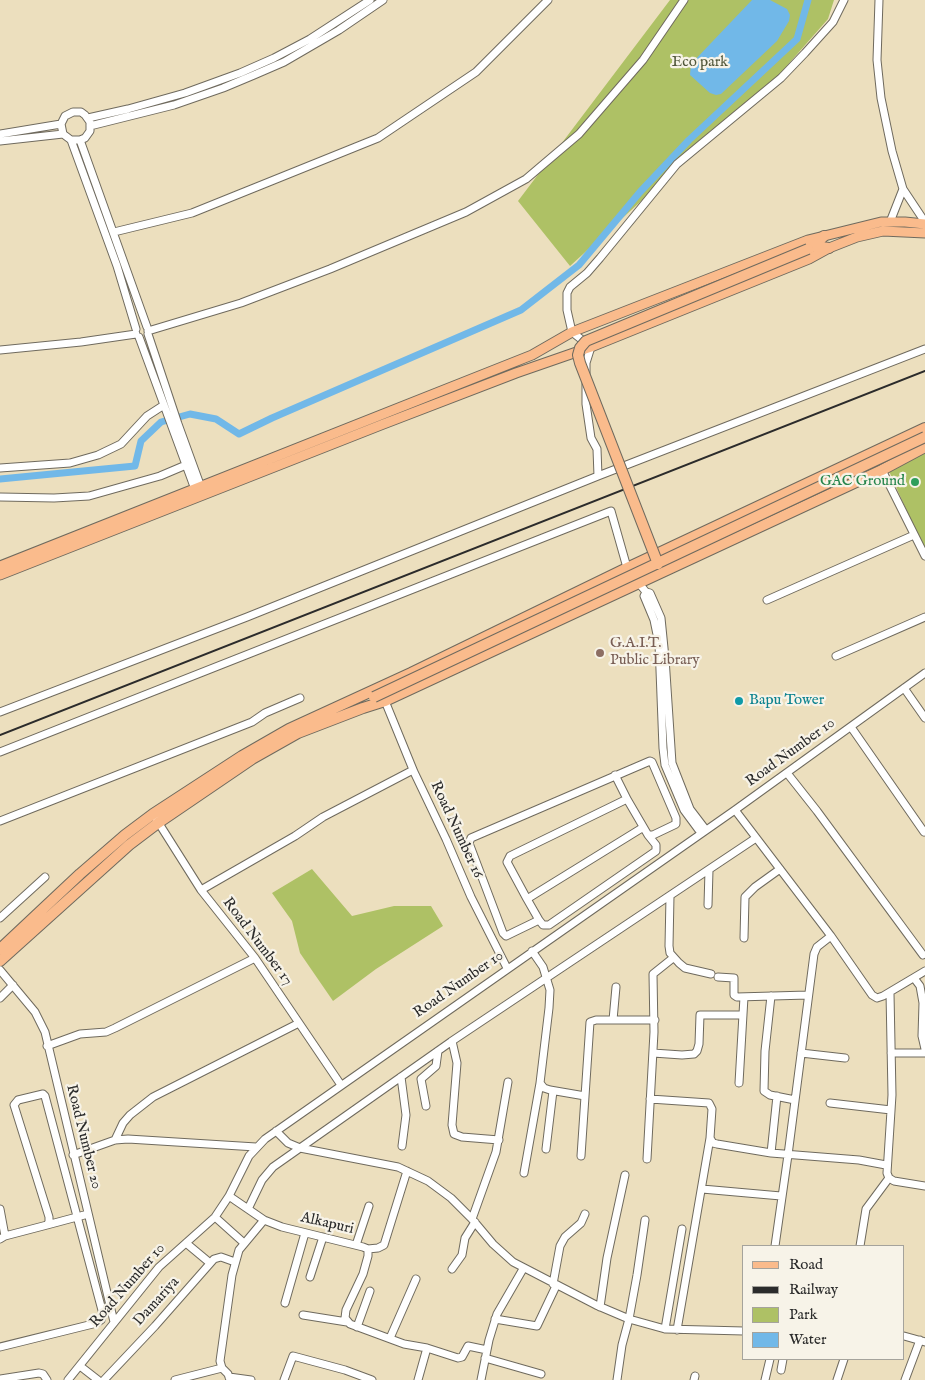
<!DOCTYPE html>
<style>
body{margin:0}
#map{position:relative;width:925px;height:1380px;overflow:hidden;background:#ecdfbe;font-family:"IM FELL English",serif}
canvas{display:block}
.legend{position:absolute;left:742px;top:1245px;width:162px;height:115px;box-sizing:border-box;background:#f7f3e8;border:1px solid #a5a39c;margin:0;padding:6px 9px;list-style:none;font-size:15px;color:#2b2b2b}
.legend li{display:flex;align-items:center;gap:10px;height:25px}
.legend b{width:25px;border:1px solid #a5a39c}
</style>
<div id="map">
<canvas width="925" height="1380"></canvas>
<ul class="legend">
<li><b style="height:6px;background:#fabb8c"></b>Road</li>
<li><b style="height:6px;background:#2b2b2b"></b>Railway</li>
<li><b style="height:14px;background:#aec165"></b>Park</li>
<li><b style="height:14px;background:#71b8e8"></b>Water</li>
</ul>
</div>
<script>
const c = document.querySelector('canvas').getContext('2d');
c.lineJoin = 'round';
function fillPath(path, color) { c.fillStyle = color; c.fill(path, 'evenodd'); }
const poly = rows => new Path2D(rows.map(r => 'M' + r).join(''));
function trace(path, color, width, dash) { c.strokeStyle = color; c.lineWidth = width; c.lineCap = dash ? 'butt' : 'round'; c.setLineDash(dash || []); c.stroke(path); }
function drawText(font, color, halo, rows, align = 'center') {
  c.font = font + ' "IM FELL English",serif'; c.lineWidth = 4.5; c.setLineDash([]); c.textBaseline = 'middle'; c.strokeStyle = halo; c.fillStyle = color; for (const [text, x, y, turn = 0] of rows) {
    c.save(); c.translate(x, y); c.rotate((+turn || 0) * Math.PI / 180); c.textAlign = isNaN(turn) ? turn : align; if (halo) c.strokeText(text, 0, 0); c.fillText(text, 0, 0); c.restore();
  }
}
const green = poly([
 [670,0,834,0,828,19,777,77,570,266,518,201],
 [925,452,925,552,889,471],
 [312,869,352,916,394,906,431,906,443,926,376,969,333,1001,300,953,292,921,272,893]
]);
const water = poly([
 [752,0,770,0,787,9,790,15,789,21,777,41,721,94,716,95,710,93,690,75,691,64]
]);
const canal = poly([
 [0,479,135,466,141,441,161,422,190,414,216,419,239,434,272,418,521,310,579,265,640,192,689,140,797,39,808,0]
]);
const minor = poly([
 [879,0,877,60,881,98,892,151,903,189,925,222],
 [88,118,128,109,185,93,240,73,274,58,310,39,370,0],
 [90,126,174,105,223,88,254,75,284,62,339,30,383,0],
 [0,134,61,124],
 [71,140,80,140,85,138,90,131,90,122,85,115,81,112,73,112,65,116,61,124,63,134,71,140,117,266,136,329],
 [80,140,147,327],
 [0,141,63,134],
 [890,222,903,189],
 [114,232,192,213,378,138,476,72,548,0],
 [148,331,241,303,330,269,466,212,526,179,579,134,643,60,684,0],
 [148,334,178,424,202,490],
 [139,337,196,492],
 [0,350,81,342,136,334],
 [586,373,586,363,591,347,572,332,567,310,567,293,570,287,587,273,600,258,677,164,781,78,805,53,833,22,844,0],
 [0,468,70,463,98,455,121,444,147,416,164,405],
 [882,470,925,556],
 [598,476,925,349],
 [0,497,54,498,89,496,160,476,186,465],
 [637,581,646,592,650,593,661,618,665,658,672,763,690,809,706,830],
 [646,592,644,596,654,620,659,644,663,748,665,765,684,810,701,833],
 [767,600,914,535],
 [836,656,925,617],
 [904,688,925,718],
 [385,701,414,772,446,839,471,897,507,968],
 [0,712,247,617,598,476,597,449,591,438,586,404,586,384],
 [851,727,924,832],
 [0,752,611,511,628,571],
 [787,773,817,811,923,955],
 [615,775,627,799],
 [735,810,831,936,872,995,877,998,883,996,925,971],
 [153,814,201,890,255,958,341,1085],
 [0,821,252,722,265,713,300,698],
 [201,890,295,836,323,817,413,770],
 [670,896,669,946,670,953,679,963,685,968,711,974],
 [527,899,539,920,506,936,503,933,469,843,471,838,650,761,652,762,676,818,676,824,674,825,653,835,648,835,627,799,510,856,507,862,527,899,642,828],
 [708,905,709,870],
 [0,918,45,877],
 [539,920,543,925,549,925,656,851,656,845,648,835],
 [744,938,745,897,755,887,780,869],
 [532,951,543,967,550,990,549,1008,540,1083,544,1088,550,1090,585,1096],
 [0,970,35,1012,45,1032,114,1322],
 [718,977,734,978,734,995,737,997,808,995],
 [914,978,920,986,923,1003,922,1036,925,1049],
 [890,993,892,1095,887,1173,889,1178,894,1181,925,1186],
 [771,996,765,1051,764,1091,770,1095,795,1100],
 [0,998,13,985],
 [613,1020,616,987],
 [452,1041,457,1063,452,1125,454,1134,462,1137,499,1140],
 [47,1046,80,1034,106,1032,115,1028,255,958],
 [653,1053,682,1055,694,1054,697,1051,699,1044,700,1015,743,1015],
 [801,1053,845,1058],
 [891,1053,925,1053],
 [401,1077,406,1115,402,1146],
 [739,1083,744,997],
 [650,1099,709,1103,712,1109,710,1138,713,1143,717,1144,771,1153,859,1160,886,1165],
 [830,1103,891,1110],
 [426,1106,421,1079,436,1066,438,1051],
 [276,1131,288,1143,300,1148,452,1041,756,838],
 [115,1140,123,1123,130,1115,153,1097,299,1023],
 [546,1149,553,1091],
 [771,1153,777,1096],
 [73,1155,115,1140,128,1139,256,1147],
 [581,1156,590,1022,596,1020,655,1020],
 [647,1159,654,1032,653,974,673,958],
 [524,1173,540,1083],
 [702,1189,781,1196],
 [229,1196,264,1220,282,1227,363,1247,368,1249,368,1256,363,1274,346,1310,345,1318,350,1324,404,1344,427,1348,458,1358,462,1357,468,1346,487,1350],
 [0,1209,5,1236,0,1239],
 [248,1209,262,1180,273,1167,300,1148,398,1167,428,1181,451,1198,472,1219,493,1244,513,1262,596,1305,629,1319,665,1329,744,1331],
 [215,1217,244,1243],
 [472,1219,496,1152,508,1082],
 [47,1225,88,1214],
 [186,1243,210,1263],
 [356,1245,369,1206],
 [775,1246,788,1155,814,954,817,947,831,936],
 [860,1246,866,1209,889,1178],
 [368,1249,378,1248,384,1245,407,1171],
 [452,1269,462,1255,465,1238,475,1222],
 [310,1277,323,1237],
 [553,1284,560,1246,565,1237,581,1223,585,1214],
 [285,1303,305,1233],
 [600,1307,607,1258,625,1175],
 [303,1315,347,1322],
 [495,1319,537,1326,556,1286],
 [357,1327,370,1291],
 [665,1329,682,1229],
 [677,1330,710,1138],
 [904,1336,925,1342],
 [390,1338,416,1279],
 [0,1347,97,1323,101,1320,103,1314,45,1096,43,1094,18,1100,14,1105,49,1217,49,1222,47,1225,5,1236],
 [485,1358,541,1374],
 [80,1366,98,1380],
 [781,1370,783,1359],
 [229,1377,251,1380],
 [0,1379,39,1373,43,1374,47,1380],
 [68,1380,159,1267,215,1217,229,1196,249,1156,265,1139,735,810,925,673],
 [104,1380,155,1326,214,1259,221,1257,235,1262],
 [175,1380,222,1368],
 [230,1380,228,1374,222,1368,220,1361,232,1275,239,1250,264,1220],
 [284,1380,293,1356,345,1370,372,1380],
 [418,1380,427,1348],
 [481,1380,489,1340,497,1314,523,1269],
 [617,1380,622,1345,629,1319,637,1275,645,1220],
 [694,1380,695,1376],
 [765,1380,770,1359],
 [837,1380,844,1359],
 [905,1380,920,1340]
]);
const major = poly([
 [0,566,532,355,572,332,808,240,881,222,905,222,925,224],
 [0,575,381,425,516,373,591,347,809,259,829,248,857,237,883,231,925,233]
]);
const highway = poly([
 [814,246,829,248],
 [808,249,814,246,824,236],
 [0,949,80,874,125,835,153,814,242,756,289,729,411,673,627,568,925,428],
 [0,961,129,845,158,823,252,759,298,733,363,708,385,701,882,470,925,447]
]);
const rail = poly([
 [0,735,925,371]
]);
const highwayBridge = poly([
 [658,564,580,363,578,355,580,348,586,341,808,249],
 [374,697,925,437]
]);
const markers = [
 [915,482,5,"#2e9e5b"],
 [600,653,5,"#8d6e63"],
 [739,701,5,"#0f9aa8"]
];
const parkNames = [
 ["Eco park",700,63]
];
const leisureNames = [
 ["GAC Ground",905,482]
];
const educationNames = [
 ["G.A.I.T.",610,644],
 ["Public Library",610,661]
];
const cultureNames = [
 ["Bapu Tower",749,701]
];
const streetNames = [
 ["Road Number 10",791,753,-36],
 ["Road Number 16",456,830,65],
 ["Road Number 17",257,942,53],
 ["Road Number 10",459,985,-35],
 ["Road Number 20",83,1137,76],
 ["Alkapuri",327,1224,13],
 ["Road Number 10",128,1286,-49],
 ["Damariya",157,1302,-48]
];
fillPath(green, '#aec165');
fillPath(water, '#71b8e8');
trace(canal, '#71b8e8', 7);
trace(minor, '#6f6a5e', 9);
trace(major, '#6f6a5e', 11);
trace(highway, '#6f6a5e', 12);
trace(minor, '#fff', 7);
trace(major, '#fabb8c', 9);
trace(highway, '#fabb8c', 10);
trace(rail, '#2b2b2b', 2);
trace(highwayBridge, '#6f6a5e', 12, []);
trace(highwayBridge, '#fabb8c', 10);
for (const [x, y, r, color] of markers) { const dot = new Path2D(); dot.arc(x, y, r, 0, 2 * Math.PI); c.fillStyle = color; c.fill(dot); trace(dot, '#f7f3e8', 2); }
drawText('15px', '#52583c', '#f7f3e8', parkNames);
drawText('15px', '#27864d', '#f7f3e8', leisureNames, 'right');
drawText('15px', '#785e54', '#f7f3e8', educationNames, 'left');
drawText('15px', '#0d838f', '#f7f3e8', cultureNames, 'left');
drawText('15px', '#2b2b2b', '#f7f3e8', streetNames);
</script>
